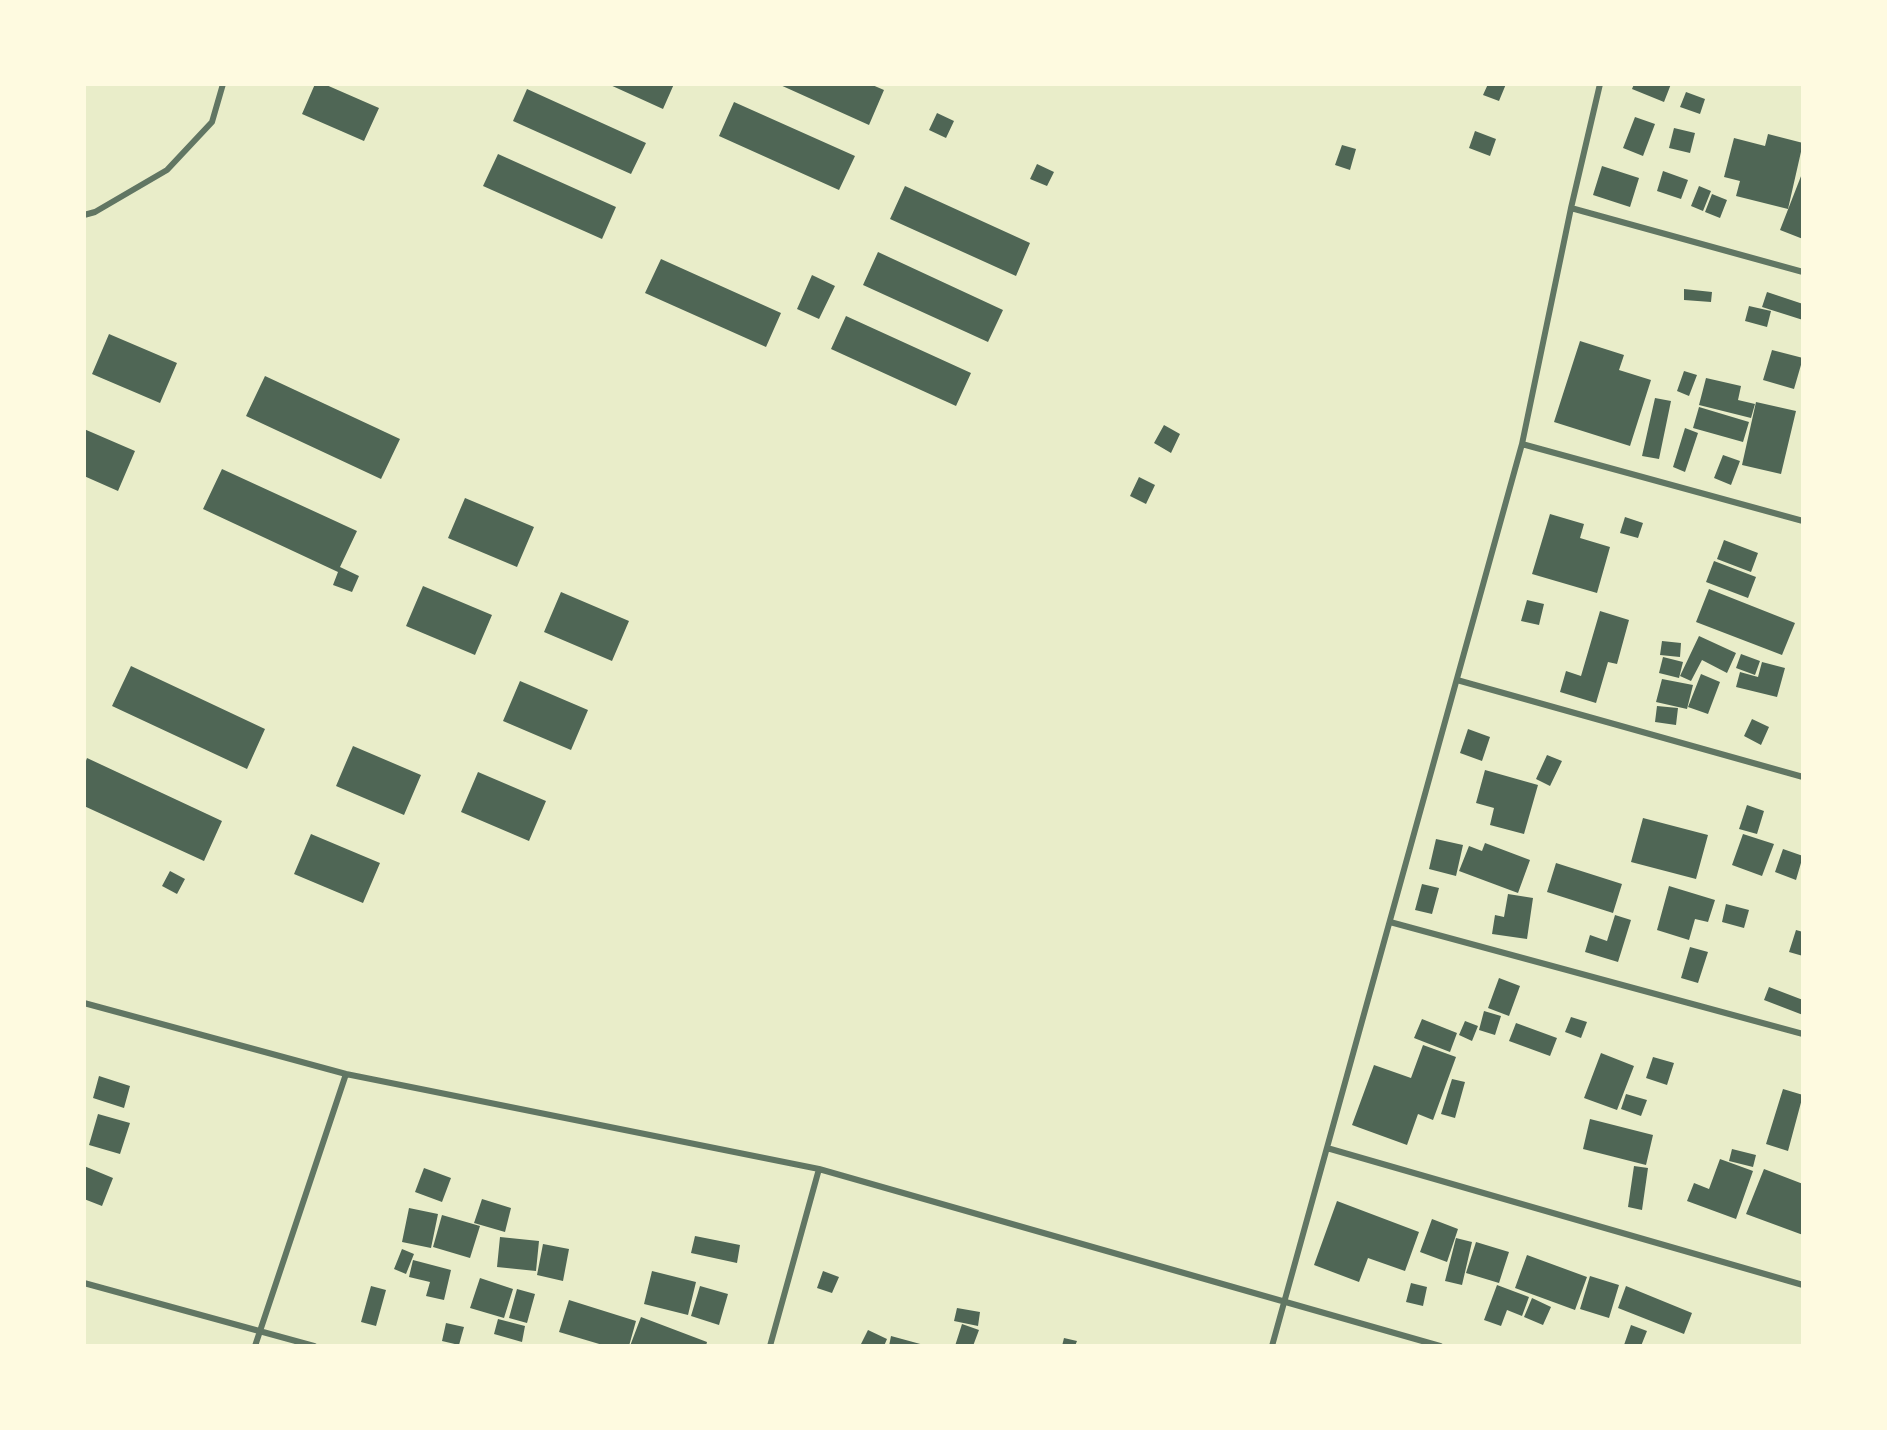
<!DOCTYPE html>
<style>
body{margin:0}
#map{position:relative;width:1887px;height:1430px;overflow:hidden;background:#e9edc9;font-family:"PT Sans Narrow",sans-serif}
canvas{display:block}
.frame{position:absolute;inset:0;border:86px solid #fefae0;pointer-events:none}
</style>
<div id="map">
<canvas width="1887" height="1430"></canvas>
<div class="frame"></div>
</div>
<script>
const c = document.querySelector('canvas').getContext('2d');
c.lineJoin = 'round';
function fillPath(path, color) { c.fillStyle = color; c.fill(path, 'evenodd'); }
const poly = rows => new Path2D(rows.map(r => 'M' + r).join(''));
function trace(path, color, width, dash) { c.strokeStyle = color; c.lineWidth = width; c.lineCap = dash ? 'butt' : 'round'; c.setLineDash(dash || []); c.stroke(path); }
const building = poly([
 [315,84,324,84,379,108,364,141,302,114],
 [608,84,674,84,663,109],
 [778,84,870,84,884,90,869,125],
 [1488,84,1506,84,1499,101,1483,95],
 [1634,84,1671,84,1664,102,1632,89],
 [527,89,646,143,631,174,513,121],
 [1686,92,1705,99,1700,114,1680,107],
 [734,102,855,156,839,190,719,136],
 [937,113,954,121,946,138,929,130],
 [1635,117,1655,124,1643,156,1623,148],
 [1674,128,1695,133,1690,153,1669,148],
 [1475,131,1496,139,1490,156,1469,148],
 [1768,134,1803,143,1788,209,1736,196,1740,181,1724,177,1734,138,1765,146],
 [1342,145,1356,149,1350,170,1335,165],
 [498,154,616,207,602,239,483,186],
 [1037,164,1054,172,1047,186,1030,179],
 [1602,166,1639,178,1630,207,1593,195],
 [1663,171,1688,180,1681,199,1657,191],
 [1803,171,1803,239,1780,230],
 [905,186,1030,243,1016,276,890,219],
 [1699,186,1711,191,1703,211,1691,206],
 [1712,194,1727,200,1720,218,1705,212],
 [878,252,1003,310,988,342,863,285],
 [661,259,781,313,766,347,645,293],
 [812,275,835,286,819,319,797,309],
 [1684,289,1712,292,1711,302,1684,300],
 [1767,292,1803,304,1803,320,1762,307],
 [1749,306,1771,311,1767,327,1745,321],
 [846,316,971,373,956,406,831,349],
 [109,334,177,363,160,403,92,374],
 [1580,341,1624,355,1619,370,1651,380,1630,446,1554,422],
 [1772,350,1803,358,1794,389,1763,380],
 [1684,371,1697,375,1689,396,1677,391],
 [265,376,400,439,381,479,246,416],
 [1706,378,1741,386,1738,400,1755,404,1751,418,1699,405],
 [1655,398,1671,401,1659,459,1642,456],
 [1756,402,1796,411,1781,474,1742,465],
 [1699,407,1749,422,1743,442,1693,428],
 [1164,425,1180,434,1171,453,1154,443],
 [1685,428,1698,433,1685,472,1673,467],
 [84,429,135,451,118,491,84,476],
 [1723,455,1740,461,1731,485,1714,478],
 [222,469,357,531,340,567,359,576,352,592,333,585,338,572,203,509],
 [1139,477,1155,485,1146,504,1130,496],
 [465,498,534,527,517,567,448,538],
 [1550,514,1584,524,1580,538,1610,547,1597,593,1532,574],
 [1625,517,1643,523,1638,538,1620,533],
 [1724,540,1758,553,1751,572,1717,559],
 [1714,561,1756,577,1748,598,1706,582],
 [423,586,492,615,475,655,406,626],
 [1709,589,1795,623,1782,655,1696,622],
 [561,592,629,621,612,661,544,632],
 [1527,600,1544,604,1539,625,1521,621],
 [1600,611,1629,620,1617,664,1608,662,1596,703,1560,692,1566,671,1581,676],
 [1699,636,1736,653,1727,673,1702,660,1691,681,1680,676],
 [1662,641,1681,643,1680,657,1660,655],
 [1741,654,1760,661,1755,675,1736,668],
 [1663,657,1683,662,1679,678,1659,673],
 [1762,662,1785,668,1777,697,1736,687,1740,672,1758,677],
 [131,666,265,729,247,769,112,706],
 [1701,674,1720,682,1708,714,1688,707],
 [1662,679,1693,685,1687,709,1656,702],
 [520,681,588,710,571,750,503,721],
 [1657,706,1678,708,1676,725,1655,722],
 [1752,719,1769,727,1761,745,1744,736],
 [1468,729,1490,737,1482,761,1460,753],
 [353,746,421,775,404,815,336,786],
 [1547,755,1562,761,1550,786,1536,779],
 [87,758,222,821,204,861,84,806,84,766],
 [1485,770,1538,785,1524,834,1490,825,1494,808,1476,803],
 [478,772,546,801,529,841,461,812],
 [1747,805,1764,811,1757,834,1739,829],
 [1643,818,1708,835,1696,879,1631,862],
 [311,834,380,863,363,903,294,874],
 [1743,834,1774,844,1762,876,1732,865],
 [1436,839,1463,845,1456,876,1429,869],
 [1485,843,1530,860,1518,893,1459,871,1469,846,1482,851],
 [1783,849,1803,856,1796,880,1775,872],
 [1556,863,1622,884,1613,913,1547,892],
 [170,871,185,879,177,894,162,886],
 [1422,884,1439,888,1432,914,1415,910],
 [1669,886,1715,900,1708,922,1695,919,1689,940,1657,930],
 [1508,894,1533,898,1527,939,1492,934,1495,915,1504,917],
 [1726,904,1749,910,1744,928,1722,922],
 [1615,915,1631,920,1618,962,1585,952,1590,935,1607,941],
 [1796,930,1803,932,1803,956,1789,952],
 [1690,947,1708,952,1698,983,1681,978],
 [1499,978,1520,986,1509,1016,1488,1008],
 [1769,987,1803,1000,1803,1015,1764,1000],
 [1484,1011,1501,1016,1495,1035,1479,1030],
 [1571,1017,1587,1022,1581,1038,1565,1032],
 [1422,1019,1457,1033,1450,1052,1414,1038],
 [1465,1021,1478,1026,1472,1041,1459,1035],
 [1516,1023,1557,1038,1550,1056,1509,1041],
 [1423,1045,1456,1057,1433,1120,1418,1114,1407,1145,1352,1125,1374,1065,1411,1078],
 [1601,1053,1634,1066,1617,1110,1584,1098],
 [1653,1057,1674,1063,1667,1085,1646,1078],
 [99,1076,130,1086,124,1108,93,1098],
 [1452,1079,1465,1082,1455,1118,1441,1114],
 [1783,1089,1803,1095,1788,1151,1766,1144],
 [1626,1094,1647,1100,1641,1116,1621,1109],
 [98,1114,130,1123,120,1154,89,1145],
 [1590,1119,1653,1135,1646,1165,1583,1149],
 [1732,1149,1756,1155,1753,1167,1729,1161],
 [1720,1159,1753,1171,1736,1219,1687,1201,1694,1183,1709,1189],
 [84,1166,113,1178,102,1206,84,1199],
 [1634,1166,1648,1168,1642,1210,1628,1207],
 [424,1168,451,1178,442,1202,415,1192],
 [1764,1169,1803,1184,1803,1235,1746,1214],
 [482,1199,511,1208,505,1232,474,1223],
 [1337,1201,1419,1232,1405,1271,1368,1258,1359,1282,1314,1265],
 [409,1208,438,1214,431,1248,402,1242],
 [442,1215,480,1226,470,1258,433,1247],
 [1432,1219,1458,1229,1447,1262,1420,1252],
 [695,1236,740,1245,737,1263,691,1253],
 [500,1237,539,1241,536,1271,497,1267],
 [1456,1238,1472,1242,1462,1285,1445,1281],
 [1476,1242,1509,1252,1499,1283,1466,1273],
 [543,1244,569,1249,563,1281,537,1275],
 [402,1249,414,1254,406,1274,394,1269],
 [1527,1255,1587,1277,1575,1310,1515,1288],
 [413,1260,451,1270,444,1300,426,1296,430,1282,409,1277],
 [652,1271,696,1282,688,1315,644,1304],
 [823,1271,839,1277,832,1293,817,1288],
 [1590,1276,1619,1285,1609,1318,1580,1309],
 [480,1278,513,1289,504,1318,470,1308],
 [1411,1283,1427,1287,1423,1306,1406,1302],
 [1497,1285,1529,1297,1522,1316,1507,1310,1501,1326,1484,1320],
 [371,1286,386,1290,376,1326,361,1322],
 [700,1286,728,1294,719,1325,691,1316],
 [1626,1286,1692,1313,1684,1334,1618,1308],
 [517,1289,535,1294,527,1323,509,1318],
 [1532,1298,1551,1307,1543,1325,1524,1317],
 [569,1300,636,1321,629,1346,606,1346,559,1332],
 [957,1308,980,1312,978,1326,954,1321],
 [641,1317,707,1342,706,1346,630,1346],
 [498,1319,525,1326,522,1342,494,1334],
 [446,1323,464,1327,459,1345,442,1341],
 [962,1324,979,1330,973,1346,955,1346],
 [1631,1325,1647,1331,1641,1346,1624,1345],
 [868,1330,887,1339,884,1346,860,1346],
 [891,1336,924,1345,924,1346,889,1346],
 [1064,1338,1077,1341,1075,1346,1062,1346]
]);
const minor = poly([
 [1571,208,1803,272],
 [84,215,95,212,167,170,212,122,223,84],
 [1522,444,1803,521],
 [1457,680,1803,777],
 [1390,922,1803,1034],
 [84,1003,346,1074,819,1169,1440,1346],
 [1327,1148,1803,1285],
 [84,1283,314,1346],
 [255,1346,346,1074],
 [770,1346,819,1169],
 [1272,1346,1522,444,1571,208,1600,84]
]);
fillPath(building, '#4f6655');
trace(minor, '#617663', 6);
</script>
